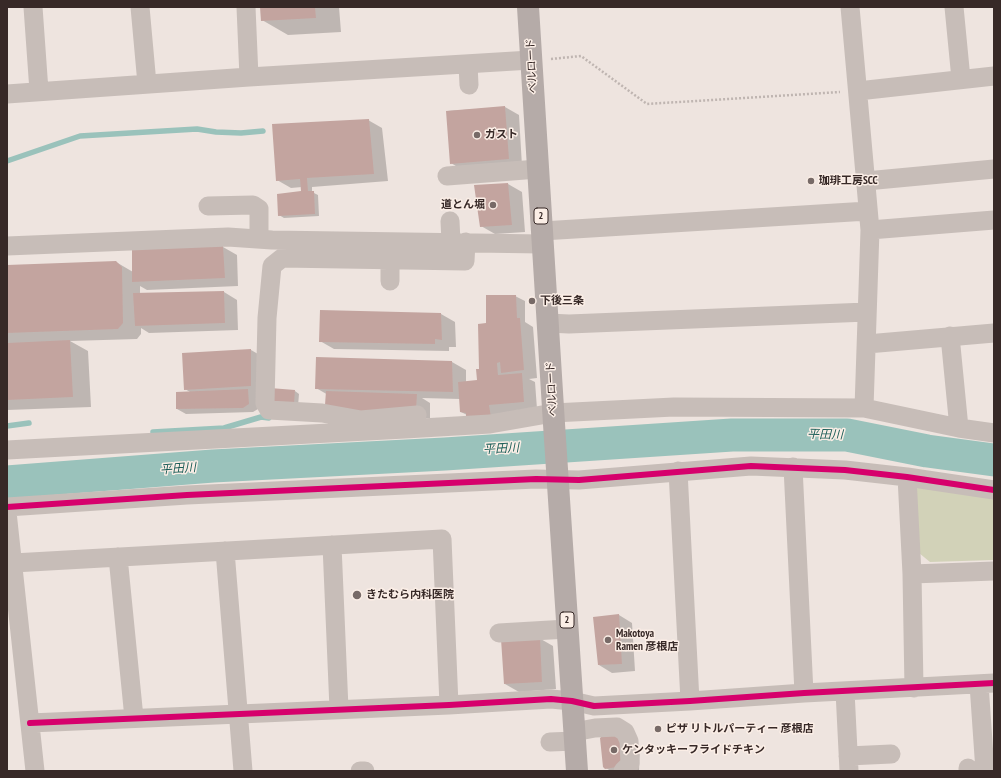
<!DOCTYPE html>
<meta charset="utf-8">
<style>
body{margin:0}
#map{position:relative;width:1001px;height:778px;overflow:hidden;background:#eee4df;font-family:"PT Sans Narrow",sans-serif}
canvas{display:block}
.frame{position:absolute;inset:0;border:8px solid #372927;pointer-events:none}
</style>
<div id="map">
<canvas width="1001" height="778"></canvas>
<div class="frame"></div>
</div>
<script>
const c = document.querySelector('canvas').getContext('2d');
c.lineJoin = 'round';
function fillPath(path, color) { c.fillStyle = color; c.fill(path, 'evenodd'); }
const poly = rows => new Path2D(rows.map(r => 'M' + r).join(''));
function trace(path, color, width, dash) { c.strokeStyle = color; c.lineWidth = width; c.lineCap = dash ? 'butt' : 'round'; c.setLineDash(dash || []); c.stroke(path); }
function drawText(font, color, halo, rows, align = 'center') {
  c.font = font + ' "PT Sans Narrow","Noto Sans JP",sans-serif'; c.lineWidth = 3; c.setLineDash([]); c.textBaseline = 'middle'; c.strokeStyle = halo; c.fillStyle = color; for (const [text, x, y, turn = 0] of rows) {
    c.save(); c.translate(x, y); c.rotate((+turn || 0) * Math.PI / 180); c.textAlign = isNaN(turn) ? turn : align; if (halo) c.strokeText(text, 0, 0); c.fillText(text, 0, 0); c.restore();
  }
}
const green = poly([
 [920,486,994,496,994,560,930,562,919,553,915,490]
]);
const shadow = poly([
 [261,7,339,7,341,32,288,35,262,20],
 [505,107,519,115,522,166,464,171,451,163,447,111],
 [368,120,382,128,388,181,312,187,312,192,318,195,319,216,284,218,279,215,302,192,302,187,291,188,277,180],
 [508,184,522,192,525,232,495,234,481,226],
 [223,247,237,255,238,286,147,290,140,286,140,294,224,292,237,300,238,330,149,333,141,328,141,334,137,339,70,341,88,351,91,407,7,410,7,266,116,262,133,272,133,249],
 [515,296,525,301,525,322,533,327,537,378,529,379,535,382,537,409,504,424,467,415,461,412,460,399,422,398,430,403,430,418,377,423,316,388,317,358,452,362,466,370,466,382,478,381,487,324],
 [441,314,455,322,456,347,449,347,449,351,334,349,320,341],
 [251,350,265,358,258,409,253,412,186,414,177,409,190,392,185,389,183,354],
 [295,391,299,394,298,406,276,406],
 [619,615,632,623,635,671,612,673,599,665],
 [539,638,553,646,556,689,519,692,505,684],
 [636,744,640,747,639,771,611,771,604,767]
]);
const stream = poly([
 [7,161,80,136,197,129,216,132,241,133,263,131],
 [7,426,29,423],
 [153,432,224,428,261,417,269,418]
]);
const river = poly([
 [7,482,213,466,445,454,732,435,847,435,927,451,994,460]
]);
const building = poly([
 [260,7,315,7,316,18,261,21],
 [505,106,509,159,450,164,446,111],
 [369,119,374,174,307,178,308,191,314,191,315,214,278,216,277,194,301,191,300,179,276,181,272,124],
 [508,183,512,225,480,227,474,185],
 [223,246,225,278,132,282,132,248],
 [116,261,122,267,123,323,118,329,7,333,7,265],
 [224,291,225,323,135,326,133,293],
 [486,295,516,295,517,318,520,318,524,370,501,373,500,362,497,363,498,375,522,373,524,402,489,405,491,417,466,419,466,413,460,412,458,382,477,380,476,369,479,369,478,324,486,323],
 [320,310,441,313,442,340,435,339,435,344,319,342],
 [70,340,73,397,7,400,7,343],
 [251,349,251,386,184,390,182,353],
 [316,357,452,361,453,392,315,389],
 [270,388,295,390,294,404,271,404],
 [248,389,249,404,243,408,176,409,176,392],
 [326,391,417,394,416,410,362,415,325,405],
 [619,614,622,664,598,665,593,617],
 [540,637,542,682,504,684,501,639],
 [622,734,623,766,605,769,603,767,600,738,603,735]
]);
const path = poly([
 [551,59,581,56,647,104,840,92]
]);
const minor = poly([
 [33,7,39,91],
 [140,7,147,84],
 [246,7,249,77],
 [850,7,870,230,864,408],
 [954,7,961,79],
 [468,64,469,85],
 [858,91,994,76],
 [7,94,249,77,531,60],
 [447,176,538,169],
 [866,181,994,169],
 [208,206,253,205,259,209,259,239],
 [450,221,451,242],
 [870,230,994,220],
 [542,231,868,211],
 [7,246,228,237,272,240,542,244],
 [390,281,390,260],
 [548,323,569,324,867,312],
 [950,336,959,428],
 [867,344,994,333],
 [417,415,361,420,322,413,269,410,265,403,267,318,272,266,282,258,465,261,466,242],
 [7,450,405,429,490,424,553,413,674,407,864,408,959,428,994,433],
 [793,467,804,693],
 [678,471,690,701],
 [907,477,912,574,914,688],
 [7,507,187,495,536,479,579,480,751,466,845,470,907,477,994,490],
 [7,512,35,771],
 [332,545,339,709],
 [225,551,243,771],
 [118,557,134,718],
 [13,563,442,539,449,705],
 [912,574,994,571],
 [499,633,567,629],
 [979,684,985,771],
 [845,691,849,771],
 [30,723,449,705,551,699,572,701,594,706,690,701,804,693,994,683],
 [574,732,595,728,617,727,625,732,629,741,630,764,623,771],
 [550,742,575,741],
 [848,756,891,754],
 [968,768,968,771],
 [360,771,365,771]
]);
const major = poly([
 [528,7,554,424,577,771]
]);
const cycleway = poly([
 [7,507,187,495,536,479,579,480,751,466,845,470,907,477,994,490],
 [30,723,449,705,551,699,572,701,594,706,690,701,804,693,994,683]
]);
const markers = [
 [477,135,4,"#776a67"],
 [811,181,4,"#776a67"],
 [493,205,4,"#776a67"],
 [532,301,4,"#776a67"],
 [357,595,5,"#776a67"],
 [608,640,4,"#776a67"],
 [658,729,4,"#776a67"],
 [614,750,4,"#776a67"]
];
const shields = [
 [541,216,14],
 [567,620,14]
];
const shieldNames = [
 ["2",541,216],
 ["2",567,620]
];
const streetNames = [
 ["ベルロード",532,66,-93],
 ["ベルロード",552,389,-93]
];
const poiNames = [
 ["ガスト",485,135],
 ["珈琲工房SCC",819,181],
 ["道とん堀",485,205,"right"],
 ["下後三条",540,301],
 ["きたむら内科医院",366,595],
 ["Makotoya",616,634],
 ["Ramen 彦根店",616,647],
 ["ピザ リトルパーティー 彦根店",666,729],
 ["ケンタッキーフライドチキン",622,750]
];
const waterNames = [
 ["平田川",825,435,1],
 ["平田川",501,449,-3],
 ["平田川",178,469,-4]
];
fillPath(green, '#d2d2b8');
fillPath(shadow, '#0003');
trace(stream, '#9ac2bb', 5.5);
trace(river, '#9ac2bb', 33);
fillPath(building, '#c3a49f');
trace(path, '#bfb5b1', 2.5, [2, 2]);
trace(minor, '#c7bdb8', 19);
trace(major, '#b5aba8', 22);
trace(cycleway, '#d6006c', 6);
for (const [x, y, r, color] of markers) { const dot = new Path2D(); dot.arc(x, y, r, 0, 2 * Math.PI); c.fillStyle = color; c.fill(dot); trace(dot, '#fbeee6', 1.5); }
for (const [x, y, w] of shields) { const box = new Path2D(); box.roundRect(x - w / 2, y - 8, w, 16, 3); c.fillStyle = '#fbeee6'; c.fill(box); trace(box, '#372927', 1); }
drawText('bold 10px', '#372927', null, shieldNames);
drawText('11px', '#372927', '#fbeee6', streetNames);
drawText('bold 11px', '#372927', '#fbeee6', poiNames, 'left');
drawText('italic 12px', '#195c56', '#fbeee6', waterNames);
</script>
